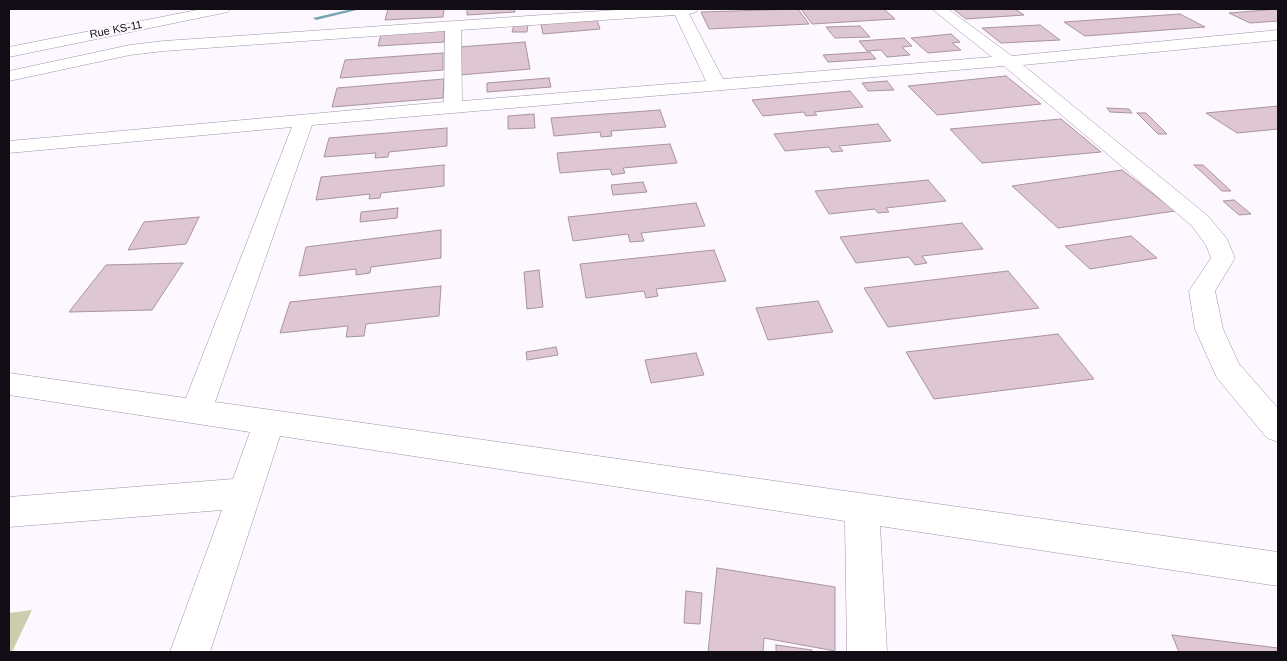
<!DOCTYPE html>
<style>
body{margin:0}
#map{position:relative;width:1287px;height:661px;overflow:hidden;background:#fdf7ff;font-family:Arial,sans-serif}
canvas{display:block}
.frame{position:absolute;inset:0;border:10px solid #120d14;pointer-events:none}
</style>
<div id="map">
<canvas width="1287" height="661"></canvas>
<div class="frame"></div>
</div>
<script>
const c = document.querySelector('canvas').getContext('2d');
c.lineJoin = 'round';
function fillPath(path, color) { c.fillStyle = color; c.fill(path, 'evenodd'); }
const poly = rows => new Path2D(rows.map(r => 'M' + r).join(''));
function trace(path, color, width, dash) { c.strokeStyle = color; c.lineWidth = width; c.lineCap = dash ? 'butt' : 'round'; c.setLineDash(dash || []); c.stroke(path); }
function drawText(font, color, halo, rows, align = 'center') {
  c.font = font + ' Arial,sans-serif'; c.lineWidth = 4; c.setLineDash([]); c.textBaseline = 'middle'; c.strokeStyle = halo; c.fillStyle = color; for (const [text, x, y, turn = 0] of rows) {
    c.save(); c.translate(x, y); c.rotate((+turn || 0) * Math.PI / 180); c.textAlign = isNaN(turn) ? turn : align; if (halo) c.strokeText(text, 0, 0); c.fillText(text, 0, 0); c.restore();
  }
}
const green = poly([
 [32,610,12,652,9,652,9,613]
]);
const stream = poly([
 [352,9,361,9,316,20,313,18,352,9]
]);
const building = poly([
 [388,9,444,9,443,17,385,20,388,9],
 [467,9,514,9,515,12,467,15,467,9],
 [798,9,809,24,709,29,701,12,798,9],
 [801,9,884,9,895,19,812,24,801,9],
 [953,9,1015,9,1024,15,966,19,953,9],
 [1278,9,1278,21,1250,23,1229,13,1278,9],
 [1180,14,1205,27,1085,36,1064,22,1180,14],
 [597,20,600,29,543,34,541,24,597,20],
 [528,24,527,32,512,32,514,25,528,24],
 [1040,25,1060,40,1001,43,982,28,1040,25],
 [860,26,870,37,835,38,826,27,860,26],
 [445,30,444,42,378,46,381,34,445,30],
 [951,34,960,42,952,43,961,50,928,53,911,38,951,34],
 [904,38,912,46,902,47,910,55,887,57,881,50,867,51,859,41,904,38],
 [525,42,530,69,460,75,459,47,525,42],
 [870,52,876,59,828,62,823,55,870,52],
 [443,53,443,70,340,78,345,60,443,53],
 [1006,76,1041,104,937,115,908,86,1006,76],
 [549,78,551,87,487,92,487,83,549,78],
 [444,79,443,98,332,107,337,88,444,79],
 [887,81,894,90,868,91,862,83,887,81],
 [850,91,863,107,814,112,817,115,806,116,804,112,763,116,752,100,850,91],
 [1278,106,1278,129,1237,133,1206,113,1278,106],
 [1107,108,1129,109,1132,113,1110,112,1107,108],
 [660,110,666,127,611,131,612,136,601,137,600,132,554,136,551,118,660,110],
 [1137,113,1146,113,1167,134,1158,134,1137,113],
 [534,114,535,128,508,129,508,116,534,114],
 [1061,119,1101,152,982,163,950,129,1061,119],
 [878,124,891,141,839,146,843,151,832,152,829,147,785,151,774,134,878,124],
 [447,128,447,146,389,152,388,157,375,158,376,153,324,157,329,138,447,128],
 [670,144,677,163,623,168,625,173,612,175,610,169,560,173,557,153,670,144],
 [444,165,444,186,381,193,380,198,369,199,370,194,316,200,321,177,444,165],
 [1194,165,1203,165,1231,191,1222,191,1194,165],
 [1122,170,1175,211,1058,228,1012,186,1122,170],
 [928,180,946,201,886,208,889,212,878,213,875,209,829,214,815,191,928,180],
 [643,182,647,192,613,195,611,185,643,182],
 [1234,200,1251,214,1239,215,1223,201,1234,200],
 [696,203,705,226,641,233,644,241,630,242,628,234,573,241,568,217,696,203],
 [398,208,397,218,360,222,361,212,398,208],
 [199,217,186,244,128,250,144,222,199,217],
 [962,223,983,249,922,256,927,263,915,265,909,257,856,263,840,237,962,223],
 [441,230,441,258,371,267,370,273,356,275,356,269,299,276,306,247,441,230],
 [1131,236,1157,258,1090,269,1065,246,1131,236],
 [714,250,726,281,656,289,658,296,646,298,644,291,586,298,580,264,714,250],
 [183,263,152,310,69,312,106,265,183,263],
 [539,270,543,307,527,309,524,272,539,270],
 [1008,271,1039,308,888,327,864,288,1008,271],
 [441,286,439,316,366,324,364,336,346,337,348,326,280,333,290,302,441,286],
 [818,301,833,332,768,340,756,308,818,301],
 [1058,334,1094,379,934,399,906,352,1058,334],
 [556,347,558,355,527,360,526,352,556,347],
 [696,353,704,375,651,383,645,360,696,353],
 [717,568,835,587,835,651,764,638,763,652,708,652,717,568],
 [686,591,702,593,700,624,684,623,686,591],
 [1172,635,1278,648,1278,652,1179,652,1172,635],
 [776,645,812,650,812,652,776,652,776,645]
]);
const street = poly([
 [202,9,230,9,228,12,223,13,9,57,9,47,202,9],
 [630,9,698,9,696,12,689,14,723,79,992,57,932,9,948,9,1012,56,1278,30,1278,40,1023,65,1208,216,1227,239,1235,258,1215,291,1223,329,1239,364,1278,408,1278,442,1267,438,1217,378,1195,329,1189,291,1211,258,1206,245,1192,226,1004,66,312,125,215,402,1278,552,1278,586,880,526,887,652,847,652,845,521,280,436,210,652,170,652,222,510,9,527,9,497,233,479,250,432,9,395,9,373,186,398,292,127,9,153,9,141,444,102,445,31,164,51,130,55,9,81,9,71,130,45,164,41,630,9],
 [675,15,706,81,462,101,461,30,675,15]
]);
const farStreetnames = [
 ["Rue KS-11",116,30,-11]
];
fillPath(green, '#cbcdac');
fillPath(stream, '#74a5b0');
fillPath(building, '#dec6d3');
trace(building, '#a9939f', 1);
trace(street, '#9f91a4', 1);
fillPath(street, '#fff');
drawText('11px', '#120d14', '#fdf7ff', farStreetnames);
</script>
